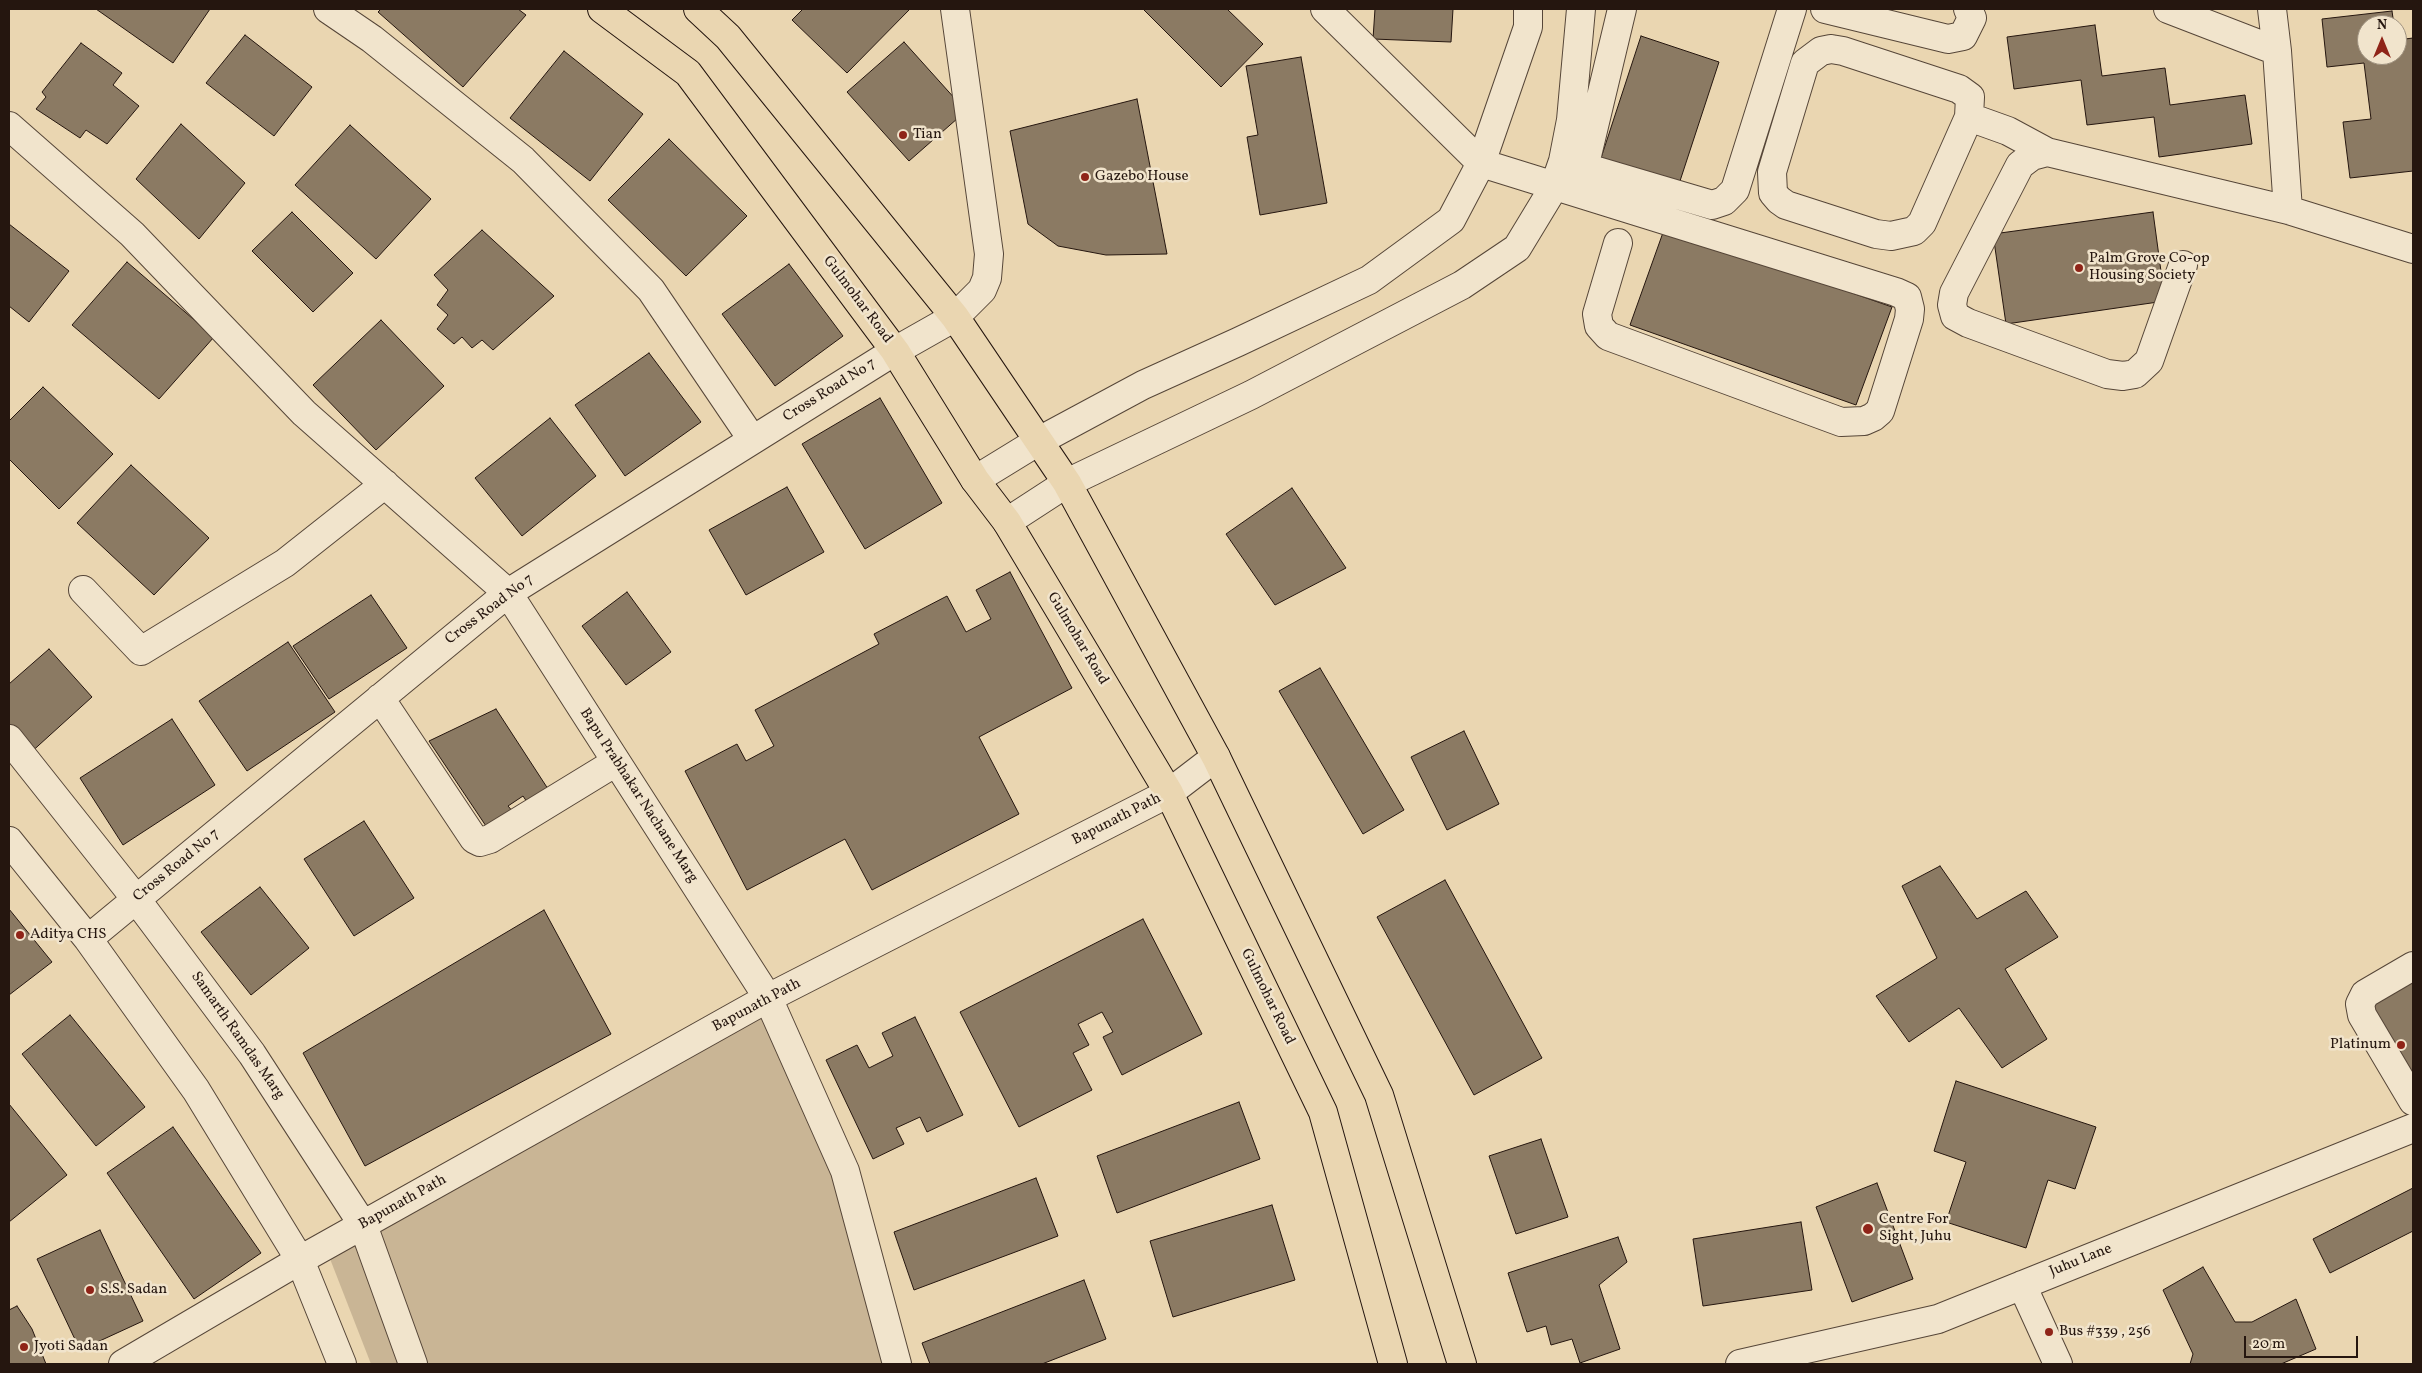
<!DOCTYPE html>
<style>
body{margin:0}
#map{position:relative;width:2422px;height:1373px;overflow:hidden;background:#ead6b1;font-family:Vollkorn,serif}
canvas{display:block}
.frame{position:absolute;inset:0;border:10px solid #25160f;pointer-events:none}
.north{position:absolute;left:2357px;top:15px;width:50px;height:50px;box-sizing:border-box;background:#f1e4cc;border:1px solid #9f9280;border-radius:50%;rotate:0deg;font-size:14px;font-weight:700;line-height:20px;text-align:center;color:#25160f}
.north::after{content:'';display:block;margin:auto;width:18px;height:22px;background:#8f2418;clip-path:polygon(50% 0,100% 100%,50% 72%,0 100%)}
.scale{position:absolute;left:2244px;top:1336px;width:114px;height:22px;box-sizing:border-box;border:2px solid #25160f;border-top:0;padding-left:6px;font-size:15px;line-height:18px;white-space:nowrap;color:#25160f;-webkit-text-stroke:4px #f1e4cc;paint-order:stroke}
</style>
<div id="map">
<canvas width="2422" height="1373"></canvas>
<div class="frame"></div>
<div class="north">N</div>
<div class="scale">20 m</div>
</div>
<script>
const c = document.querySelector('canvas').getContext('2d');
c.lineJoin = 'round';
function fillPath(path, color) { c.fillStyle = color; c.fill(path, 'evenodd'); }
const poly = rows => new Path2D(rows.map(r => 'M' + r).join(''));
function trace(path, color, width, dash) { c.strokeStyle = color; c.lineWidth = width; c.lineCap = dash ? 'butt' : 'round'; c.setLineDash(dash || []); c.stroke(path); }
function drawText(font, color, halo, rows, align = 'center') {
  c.font = font + ' Vollkorn,serif'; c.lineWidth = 5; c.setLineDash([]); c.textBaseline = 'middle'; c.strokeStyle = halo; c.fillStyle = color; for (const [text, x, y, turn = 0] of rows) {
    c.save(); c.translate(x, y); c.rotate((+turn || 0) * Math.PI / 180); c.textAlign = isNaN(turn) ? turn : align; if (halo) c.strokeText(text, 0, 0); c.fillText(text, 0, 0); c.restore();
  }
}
const green = poly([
 [763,1011,841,1198,882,1364,371,1364,325,1246]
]);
const building = poly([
 [96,9,210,9,173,63,96,9],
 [381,9,518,9,526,15,463,87,378,12,381,9],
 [803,9,908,9,909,10,847,73,792,20,803,9],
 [1143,9,1227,9,1263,44,1221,87,1143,9],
 [1375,9,1453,9,1451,42,1373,39,1375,9],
 [2392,11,2394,25,2367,25,2367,55,2397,55,2397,40,2413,38,2413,171,2350,178,2343,122,2371,119,2364,63,2327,67,2322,19,2392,11],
 [2095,25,2102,76,2165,68,2170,105,2245,95,2252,144,2159,157,2154,117,2087,125,2081,80,2014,89,2007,37,2095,25],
 [245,35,312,87,274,136,206,83,245,35],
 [1641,36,1719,62,1679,184,1601,158,1641,36],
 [904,42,966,111,909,161,847,92,904,42],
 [81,43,122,73,113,85,139,106,107,144,86,130,80,138,36,109,46,97,42,92,81,43],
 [564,51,643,114,590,181,510,118,564,51],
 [1301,57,1327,203,1260,215,1247,137,1258,135,1246,66,1301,57],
 [1137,99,1167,254,1106,255,1058,246,1028,224,1010,131,1137,99],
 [181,124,245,183,199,239,136,179,181,124],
 [350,125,431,199,376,259,295,185,350,125],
 [669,139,747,216,686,276,608,200,669,139],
 [292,212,353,273,313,312,252,251,292,212],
 [2153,212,2165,301,2006,324,1993,234,2153,212],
 [9,224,69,271,29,322,9,306,9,224],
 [1665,227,1892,307,1856,405,1630,325,1665,227],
 [482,230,554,296,493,350,482,340,472,348,462,337,454,344,437,329,448,315,437,305,448,290,434,275,482,230],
 [127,262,214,337,159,399,72,325,127,262],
 [789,264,843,336,775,386,722,314,789,264],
 [381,320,444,386,376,450,313,385,381,320],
 [649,353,701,422,625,476,575,405,649,353],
 [43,387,113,454,59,509,9,459,9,421,43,387],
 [880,398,942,503,865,549,802,444,880,398],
 [550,418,596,476,522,536,475,478,550,418],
 [131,465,209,538,154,595,77,523,131,465],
 [787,487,824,552,746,595,709,530,787,487],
 [1292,488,1346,568,1275,605,1226,534,1292,488],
 [1010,572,1072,688,979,737,1019,814,872,890,845,839,747,890,685,771,737,744,746,761,774,746,755,710,879,644,874,634,947,596,966,632,991,619,976,590,1010,572],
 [627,592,671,652,626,685,582,626,627,592],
 [371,595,407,648,329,699,293,646,371,595],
 [288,642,335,712,247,771,199,701,288,642],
 [49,649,92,697,28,755,9,734,9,684,49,649],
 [1320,668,1404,810,1363,834,1279,691,1320,668],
 [496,709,550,792,529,805,523,796,508,806,514,813,488,829,429,741,496,709],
 [172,719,215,785,123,845,80,778,172,719],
 [1464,731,1499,804,1447,830,1411,757,1464,731],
 [364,821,414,898,354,936,304,859,364,821],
 [1940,866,1977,919,2026,891,2058,937,2005,969,2047,1039,2002,1068,1959,1008,1909,1042,1876,996,1937,958,1902,886,1940,866],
 [1445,880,1542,1058,1474,1095,1377,917,1445,880],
 [260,887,309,948,251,995,201,932,260,887],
 [9,909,52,962,9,995,9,909],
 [544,910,611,1034,365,1166,303,1053,544,910],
 [1143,919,1202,1034,1122,1075,1103,1037,1113,1032,1102,1012,1078,1024,1089,1045,1073,1053,1092,1090,1019,1127,960,1012,1143,919],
 [2413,976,2413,1087,2364,1004,2413,976],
 [70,1015,145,1107,96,1146,22,1054,70,1015],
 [915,1017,963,1115,927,1132,920,1117,896,1128,904,1144,873,1159,826,1060,857,1045,869,1068,893,1056,882,1033,915,1017],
 [1956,1081,2096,1127,2075,1189,2048,1180,2026,1248,1946,1222,1966,1162,1934,1151,1956,1081],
 [1239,1102,1260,1159,1117,1213,1097,1156,1239,1102],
 [9,1104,67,1175,9,1222,9,1104],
 [173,1127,261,1253,194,1299,107,1173,173,1127],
 [1541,1139,1568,1217,1516,1234,1489,1156,1541,1139],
 [1036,1178,1058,1236,914,1290,894,1232,1036,1178],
 [1877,1183,1913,1279,1852,1302,1816,1207,1877,1183],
 [2413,1188,2413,1231,2330,1273,2313,1239,2413,1188],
 [1272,1205,1295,1280,1173,1317,1150,1241,1272,1205],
 [1801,1222,1812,1290,1703,1306,1693,1239,1801,1222],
 [100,1230,143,1321,80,1350,37,1259,100,1230],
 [1618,1237,1627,1262,1599,1285,1620,1349,1580,1363,1572,1339,1551,1345,1546,1326,1527,1332,1508,1273,1618,1237],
 [2203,1267,2235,1322,2252,1322,2296,1299,2316,1349,2281,1364,2190,1364,2193,1354,2163,1290,2203,1267],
 [1084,1280,1106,1339,1042,1364,930,1364,922,1343,1084,1280],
 [17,1306,32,1329,46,1364,9,1364,9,1310,17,1306]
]);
const minor = poly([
 [328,9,372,39,523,160,651,290,752,439],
 [1325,9,1481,163,1896,292,1907,297,1910,309,1909,319,1880,411,1873,417,1864,421,1841,422,1608,336,1599,326,1597,314,1618,243],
 [1825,9,1948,39,1963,36,1972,18,1968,9],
 [2168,9,2277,51],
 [2272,9,2277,51,2288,210],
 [1831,49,1843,51,1959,89,1970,97,1969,117,1922,223,1914,231,1891,236,1876,234,1786,205,1779,200,1773,193,1772,172,1805,63,1821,51,1831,49],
 [1969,117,2008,131,2047,152],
 [9,126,132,234,304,413,508,593,768,998,845,1171,897,1364],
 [1563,161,1712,205,1724,201,1735,190,1792,9],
 [1584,168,1622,9],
 [2183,265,2149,361,2135,374,2123,376,2107,374,1968,323,1955,316,1952,305,1954,293,2020,165,2032,156,2047,152,2288,210,2413,249],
 [975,480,1037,442,1143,385,1238,342,1369,280,1451,220,1481,163,1528,27,1528,9],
 [1007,522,1067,483,1251,395,1462,285,1517,248,1554,187,1563,161,1571,120,1581,9],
 [83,590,141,651,285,563,385,484],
 [380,698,474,839,480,842,490,839,616,762],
 [9,739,136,899,252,1054,363,1225,413,1364],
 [9,841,88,939,196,1090,300,1260,342,1364],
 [88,939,508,593,895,351,955,317,982,290,987,278,989,254,955,9],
 [2413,966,2365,994,2360,1004,2362,1015,2413,1101],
 [2022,1285,2058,1364],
 [123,1364,300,1260,768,998,1169,793,1216,757],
 [1740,1364,1938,1319,2413,1128]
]);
const major = poly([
 [602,9,688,73,895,351,975,480,1007,522,1169,793,1323,1112,1393,1364],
 [698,9,728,37,955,317,1067,483,1216,757,1379,1095,1462,1364]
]);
const markers = [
 [903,135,5,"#8f2418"],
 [1085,177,5,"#8f2418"],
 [2079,268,5,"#8f2418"],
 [20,935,5,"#8f2418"],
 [2401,1045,5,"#8f2418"],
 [1868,1229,6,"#8f2418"],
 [90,1290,5,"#8f2418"],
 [2049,1332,5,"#8f2418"],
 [24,1347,5,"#8f2418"]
];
const poiNames = [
 ["Tian",913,135],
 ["Gazebo House",1095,177],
 ["Palm Grove Co-op",2089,259],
 ["Housing Society",2089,276],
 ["Aditya CHS",30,935],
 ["Platinum",2391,1045,"right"],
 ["Centre For",1879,1220],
 ["Sight, Juhu",1879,1237],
 ["S.S. Sadan",100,1290],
 ["Bus #339 , 256",2059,1332],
 ["Jyoti Sadan",34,1347]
];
const streetNames = [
 ["Gulmohar Road",857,300,53],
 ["Cross Road No 7",830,391,-32],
 ["Cross Road No 7",490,610,-37],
 ["Gulmohar Road",1077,639,59],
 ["Bapu Prabhakar Nachane Marg",638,796,57],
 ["Bapunath Path",1117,820,-27],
 ["Cross Road No 7",177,866,-39],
 ["Gulmohar Road",1267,997,64],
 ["Bapunath Path",757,1006,-28],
 ["Samarth Ramdas Marg",237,1036,55],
 ["Bapunath Path",403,1203,-29],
 ["Juhu Lane",2081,1261,-22]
];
fillPath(green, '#c9b595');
fillPath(building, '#8b7a63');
trace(building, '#25160f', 1);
trace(minor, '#564638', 30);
trace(major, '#25160f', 30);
trace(minor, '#f1e4cc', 28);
trace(major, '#ead6b1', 28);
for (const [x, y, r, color] of markers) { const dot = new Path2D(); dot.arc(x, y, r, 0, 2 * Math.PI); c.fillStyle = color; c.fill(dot); trace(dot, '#f1e4cc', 2); }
drawText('15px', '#25160f', '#f1e4cc', poiNames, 'left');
drawText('15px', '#25160f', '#f1e4cc', streetNames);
</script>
